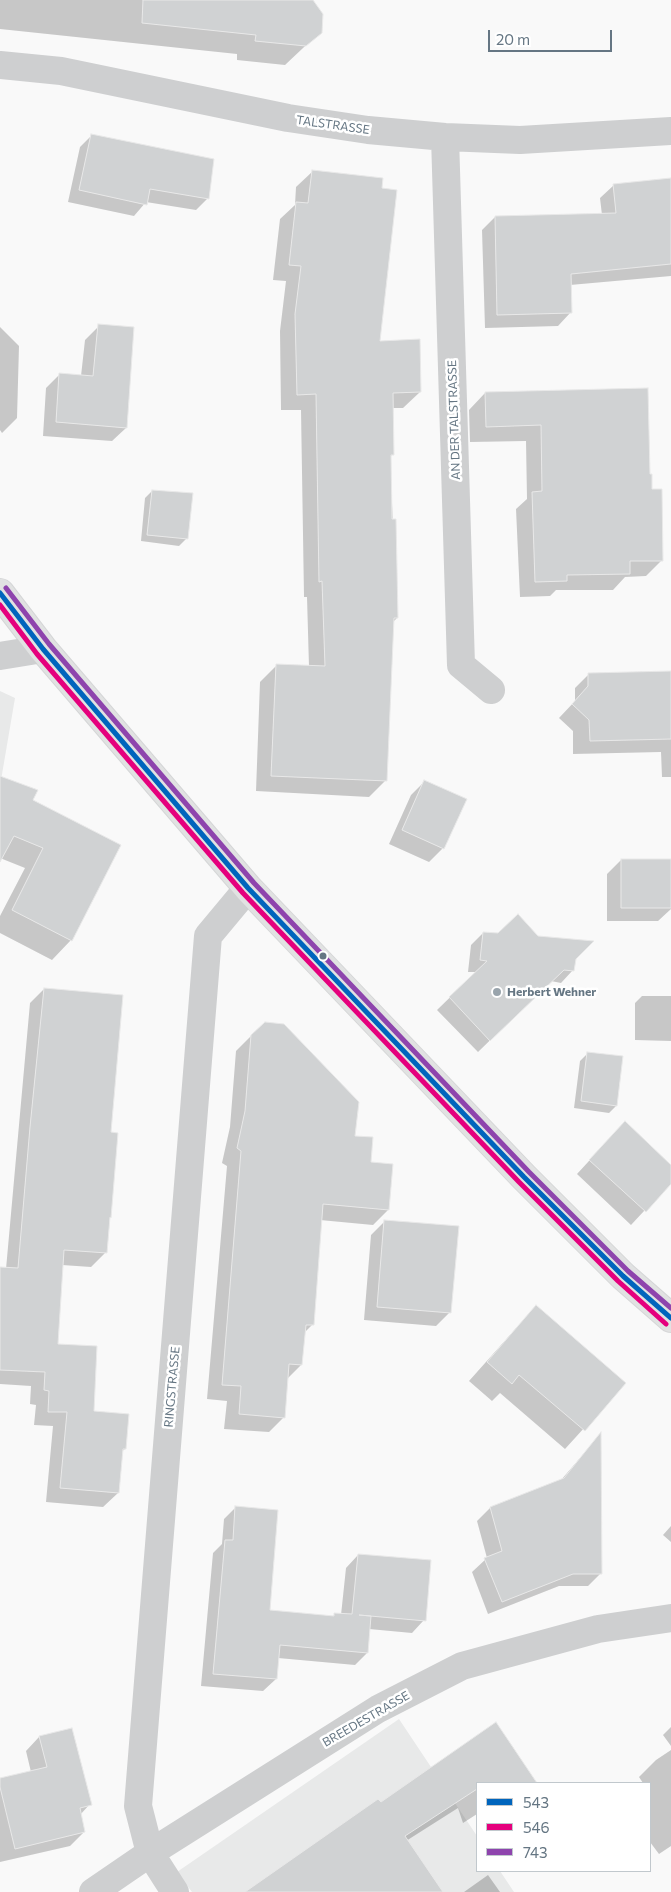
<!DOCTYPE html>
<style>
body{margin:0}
#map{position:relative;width:671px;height:1892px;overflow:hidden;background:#f9f9f9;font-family:Commissioner,sans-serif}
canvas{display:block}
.legend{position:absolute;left:476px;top:1782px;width:175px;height:90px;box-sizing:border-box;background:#fff;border:1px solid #c1c8cd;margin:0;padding:6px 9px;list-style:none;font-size:15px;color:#657683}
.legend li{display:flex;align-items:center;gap:10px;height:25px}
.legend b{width:25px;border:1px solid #c1c8cd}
.scale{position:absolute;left:488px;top:30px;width:124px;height:22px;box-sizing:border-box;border:2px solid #657683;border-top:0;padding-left:6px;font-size:15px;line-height:18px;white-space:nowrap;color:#657683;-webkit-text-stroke:4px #fff;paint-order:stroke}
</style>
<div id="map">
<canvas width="671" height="1892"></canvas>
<ul class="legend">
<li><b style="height:6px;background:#0065bd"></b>543</li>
<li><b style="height:6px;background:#e5007d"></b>546</li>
<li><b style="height:6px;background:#8e44ad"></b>743</li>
</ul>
<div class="scale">20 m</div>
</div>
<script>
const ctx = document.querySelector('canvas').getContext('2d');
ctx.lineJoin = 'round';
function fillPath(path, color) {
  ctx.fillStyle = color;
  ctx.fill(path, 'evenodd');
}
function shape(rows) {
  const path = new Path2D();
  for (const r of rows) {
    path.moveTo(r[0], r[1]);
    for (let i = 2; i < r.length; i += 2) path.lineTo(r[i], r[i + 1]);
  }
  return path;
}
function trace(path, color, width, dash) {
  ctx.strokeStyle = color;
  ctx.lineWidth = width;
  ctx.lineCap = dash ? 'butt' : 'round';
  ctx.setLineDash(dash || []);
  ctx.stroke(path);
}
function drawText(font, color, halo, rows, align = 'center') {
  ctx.font = font + ' Commissioner,sans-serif';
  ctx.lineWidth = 5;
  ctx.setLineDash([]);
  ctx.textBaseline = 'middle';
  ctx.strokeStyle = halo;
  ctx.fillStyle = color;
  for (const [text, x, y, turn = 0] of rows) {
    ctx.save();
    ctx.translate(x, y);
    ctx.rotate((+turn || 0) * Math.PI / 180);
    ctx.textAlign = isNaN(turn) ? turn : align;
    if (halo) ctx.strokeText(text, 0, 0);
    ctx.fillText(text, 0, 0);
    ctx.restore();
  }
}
const built = shape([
 [0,691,15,698,0,786],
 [399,1719,477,1836,477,1871,500,1871,514,1892,192,1892,177,1872]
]);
const shadow = shape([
 [0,0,311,0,320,32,285,65,237,60,237,54,0,29],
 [91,136,208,198,196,210,146,202,134,216,68,202,80,147],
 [313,171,378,342,420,392,403,408,392,408,392,455,390,457,397,618,392,623,385,781,369,797,256,791,260,682,276,666,309,667,307,597,304,597,301,410,281,410,280,331,286,281,273,280,280,219,295,205,296,187],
 [671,180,671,276,570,285,571,312,558,326,485,328,482,230,495,217,602,215,600,198,614,185],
 [99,326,126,428,112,441,43,436,46,388,60,374,81,376,85,340],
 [0,327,19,346,17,418,2,433,0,430],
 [485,393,648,475,662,560,646,576,625,577,613,590,556,590,550,596,520,597,516,509,527,499,526,441,470,442,469,410],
 [152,491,187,538,179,546,141,541,145,498],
 [671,672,671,777,662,777,661,752,573,754,573,731,559,718,575,701,575,688,589,674],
 [0,778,31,801,71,940,52,960,0,933,0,916,25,868,0,858],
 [425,781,443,848,429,862,389,844,411,795],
 [621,860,671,861,671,909,658,921,607,921,607,874],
 [483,933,574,959,573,970,561,983,551,981,478,1052,437,1010,476,972,468,972,471,945],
 [44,989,109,1133,110,1217,108,1219,105,1253,91,1267,62,1265,57,1345,92,1412,125,1449,121,1452,118,1493,103,1507,46,1502,53,1426,34,1425,36,1405,30,1404,31,1386,0,1384,0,1268,6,1269,30,1003],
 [642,996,671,996,671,1041,635,1040,635,1003],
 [252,1035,354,1137,370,1163,388,1210,373,1225,320,1220,312,1325,304,1333,301,1365,287,1379,284,1417,269,1432,224,1429,227,1401,207,1399,227,1166,222,1163,230,1127,236,1051],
 [587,1054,616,1106,609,1113,574,1108,580,1061],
 [611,1137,671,1166,671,1182,631,1225,577,1174],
 [385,1221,450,1312,436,1326,364,1320,371,1235],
 [536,1307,625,1383,565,1449,500,1393,492,1401,469,1381,518,1326],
 [600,1435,601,1573,588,1586,559,1586,488,1614,472,1572,487,1558,477,1521,490,1508,561,1480],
 [236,1507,268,1611,332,1617,335,1614,341,1615,346,1568,358,1555,424,1620,412,1633,369,1629,367,1653,355,1665,278,1658,276,1679,263,1691,201,1686,213,1553,222,1544,224,1519],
 [671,1526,671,1542,663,1535],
 [496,1723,528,1772,517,1783,477,1783,477,1814,463,1823,458,1808,406,1841,442,1892,247,1892,380,1804],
 [671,1727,671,1746,663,1735],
 [39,1737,90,1804,80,1815,84,1832,70,1846,0,1862,0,1779,31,1772,26,1751],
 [671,1750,671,1846,659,1854,650,1842,650,1783,643,1783,639,1777,656,1760],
 [488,1875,500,1892,464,1892]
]);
const building = shape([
 [143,0,313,0,323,14,322,33,306,46,255,41,256,35,142,23,143,0],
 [91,134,214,159,209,199,150,189,147,205,79,190,91,134],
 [312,170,383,178,382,188,397,190,380,341,420,339,421,392,393,393,394,455,391,455,392,519,396,519,398,618,394,618,387,781,271,776,276,664,325,666,322,581,319,582,316,394,297,395,295,314,301,266,289,265,296,202,308,203,312,170],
 [671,178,671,264,571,274,572,313,497,315,495,216,616,213,613,184,671,178],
 [98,324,134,327,127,428,56,422,59,373,93,376,98,324],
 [648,388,650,474,652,474,652,489,662,489,663,561,630,561,630,574,567,575,567,581,535,582,532,492,542,491,541,425,486,427,485,392,648,388],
 [152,490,193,493,188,539,147,535,152,490],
 [671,671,671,739,590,741,589,720,572,704,588,686,588,673,671,671],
 [0,776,38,790,33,800,121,845,72,941,12,910,43,848,14,836,0,862,0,776],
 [424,780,467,799,444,849,402,830,424,780],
 [621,859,671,859,671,908,621,908,621,859],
 [518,914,538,936,594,941,576,959,574,971,564,970,490,1041,449,997,487,961,480,960,483,932,498,933,518,914],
 [44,988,123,995,111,1132,118,1133,111,1218,110,1217,107,1253,64,1250,58,1344,97,1346,94,1411,129,1414,126,1449,123,1449,119,1493,60,1488,67,1412,48,1412,49,1391,44,1390,45,1372,0,1370,0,1267,18,1268,30,1127,44,988],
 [265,1022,284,1024,359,1102,355,1136,373,1137,371,1162,393,1164,389,1210,323,1204,314,1325,306,1325,302,1365,289,1364,285,1418,239,1414,241,1386,222,1385,241,1151,237,1148,245,1111,251,1035,265,1022],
 [587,1052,623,1056,617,1106,581,1101,587,1052],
 [625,1121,671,1165,671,1184,646,1212,589,1160,625,1121],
 [384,1220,459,1226,451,1313,377,1307,384,1220],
 [536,1305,626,1383,585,1431,519,1375,512,1384,487,1362,536,1305],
 [601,1432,602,1574,573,1574,502,1602,484,1558,502,1551,490,1507,564,1478,601,1432],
 [235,1506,278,1510,270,1610,334,1616,334,1613,352,1614,358,1554,431,1560,426,1621,359,1615,371,1616,368,1653,280,1645,277,1679,213,1674,225,1540,233,1540,235,1506],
 [496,1722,537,1783,477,1783,477,1789,405,1836,443,1892,245,1892,378,1799,381,1802,496,1722],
 [72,1728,92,1805,80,1808,85,1832,15,1849,0,1787,0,1778,47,1767,39,1736,72,1728]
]);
const street = shape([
 [0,65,61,71,288,118,368,130,445,137,520,140,671,131],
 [445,137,461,665,491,690],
 [0,656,43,649],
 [93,1892,150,1853,378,1709,462,1666,598,1629,671,1618],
 [175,1892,150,1853,138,1806,208,936,248,888]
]);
const secondary = shape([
 [0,593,43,649,248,888,524,1177,623,1276,671,1318]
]);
const bus1 = shape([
 [0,593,43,649,248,888,524,1177,623,1276,671,1318]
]);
const bus2 = shape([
 [0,605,37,654,243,893,519,1182,618,1281,666,1324]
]);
const bus3 = shape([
 [6,588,49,644,254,883,529,1172,628,1271,671,1308]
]);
const markers = [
 [323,956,4.5,"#657683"],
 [497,992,5,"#99a4ac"]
];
const streetNames = [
 ["TALSTRASSE",333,125,8],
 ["AN DER TALSTRASSE",454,420,-92],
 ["RINGSTRASSE",172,1387,-85],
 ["BREEDESTRASSE",366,1719,-30]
];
const poiNames = [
 ["Herbert Wehner",507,992]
];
fillPath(built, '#e8e9e9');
fillPath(shadow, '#0003');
fillPath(building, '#d0d2d3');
trace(building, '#e8e8e8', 1);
trace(secondary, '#d5d6d7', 30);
trace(street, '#cecfd0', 28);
trace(secondary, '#e1e2e2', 28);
trace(bus1, '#0065bd', 5);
trace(bus2, '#e5007d', 5);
trace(bus3, '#8e44ad', 5);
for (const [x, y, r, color] of markers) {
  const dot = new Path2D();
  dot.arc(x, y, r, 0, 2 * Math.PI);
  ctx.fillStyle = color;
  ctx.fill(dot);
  trace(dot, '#fff', 2);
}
drawText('12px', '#657683', '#fff', streetNames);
drawText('bold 12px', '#657683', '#fff', poiNames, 'left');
</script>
